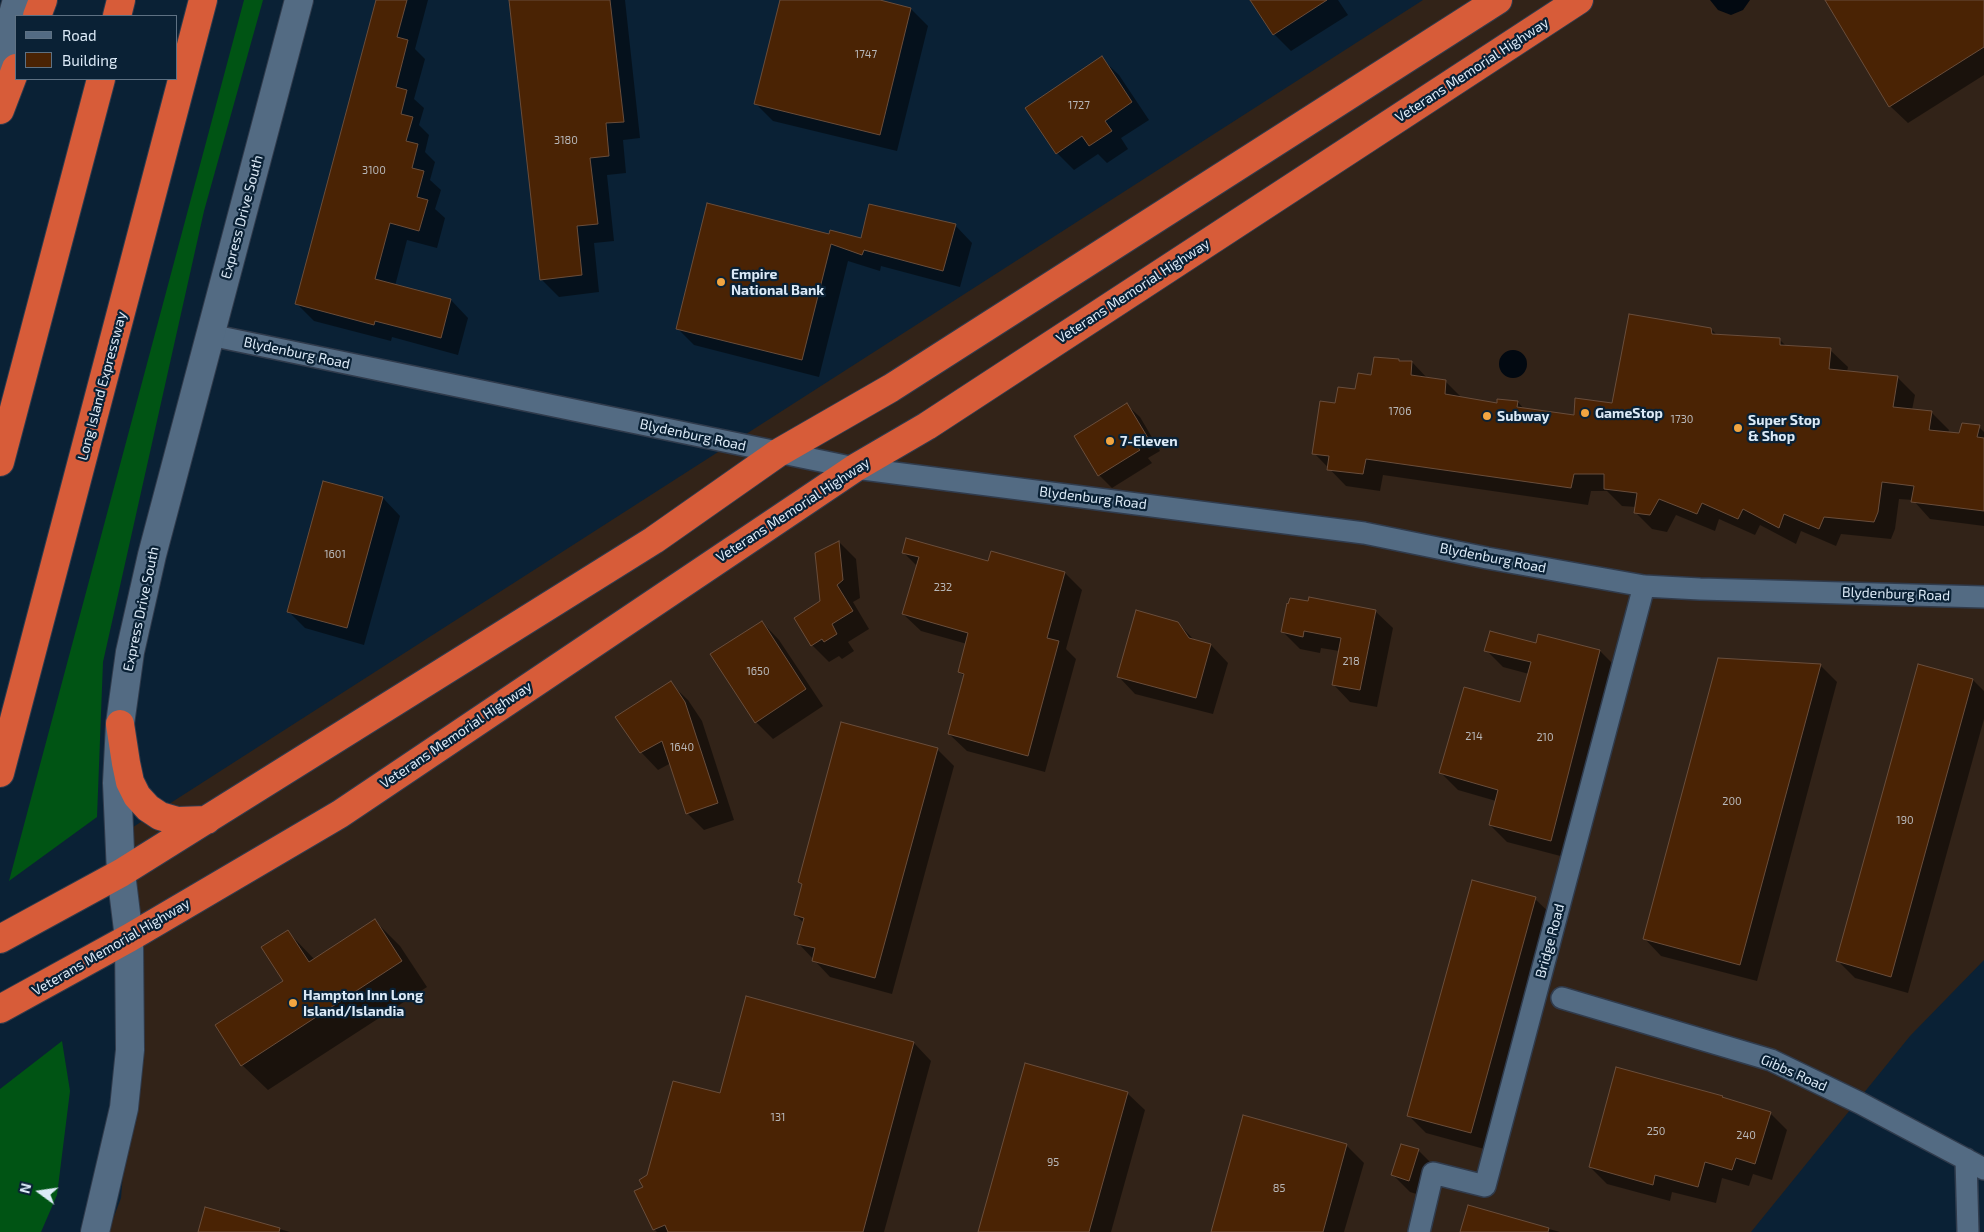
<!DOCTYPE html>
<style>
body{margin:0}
#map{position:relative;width:1984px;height:1232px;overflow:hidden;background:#0a2135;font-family:"Exo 2",sans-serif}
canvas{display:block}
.legend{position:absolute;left:15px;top:15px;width:162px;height:65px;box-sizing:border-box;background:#0a2135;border:1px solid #5e7183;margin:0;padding:6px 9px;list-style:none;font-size:15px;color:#dceaf7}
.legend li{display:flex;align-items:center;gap:10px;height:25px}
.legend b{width:25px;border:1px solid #5e7183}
.north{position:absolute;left:15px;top:1167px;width:50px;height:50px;-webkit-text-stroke:4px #0a2135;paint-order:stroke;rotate:284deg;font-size:14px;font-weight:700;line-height:20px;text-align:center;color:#dceaf7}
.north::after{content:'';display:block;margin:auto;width:18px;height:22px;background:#dceaf7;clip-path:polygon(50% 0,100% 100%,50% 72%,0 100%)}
</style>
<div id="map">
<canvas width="1984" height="1232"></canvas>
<ul class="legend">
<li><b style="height:6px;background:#536b83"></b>Road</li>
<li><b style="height:14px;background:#4a2304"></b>Building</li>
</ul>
<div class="north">N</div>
</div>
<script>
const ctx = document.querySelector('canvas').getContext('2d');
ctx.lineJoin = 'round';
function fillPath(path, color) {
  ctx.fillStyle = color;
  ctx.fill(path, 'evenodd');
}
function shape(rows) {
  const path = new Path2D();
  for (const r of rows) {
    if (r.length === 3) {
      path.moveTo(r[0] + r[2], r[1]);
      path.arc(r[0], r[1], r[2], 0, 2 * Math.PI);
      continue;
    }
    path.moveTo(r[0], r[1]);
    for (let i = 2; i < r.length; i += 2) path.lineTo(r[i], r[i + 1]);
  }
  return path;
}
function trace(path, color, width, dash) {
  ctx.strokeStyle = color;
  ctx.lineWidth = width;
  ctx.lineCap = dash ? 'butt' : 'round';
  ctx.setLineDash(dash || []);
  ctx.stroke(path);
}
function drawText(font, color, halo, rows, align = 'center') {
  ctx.font = font + ' "Exo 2",sans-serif';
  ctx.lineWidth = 4.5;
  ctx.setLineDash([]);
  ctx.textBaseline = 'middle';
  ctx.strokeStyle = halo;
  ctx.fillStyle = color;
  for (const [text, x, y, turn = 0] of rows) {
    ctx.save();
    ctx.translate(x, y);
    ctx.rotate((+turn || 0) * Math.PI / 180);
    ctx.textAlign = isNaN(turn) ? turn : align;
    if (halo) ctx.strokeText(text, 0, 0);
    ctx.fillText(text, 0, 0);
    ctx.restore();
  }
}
const industrial = shape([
 [1423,0,1984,0,1984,960,1910,1036,1751,1232,108,1232,121,1198,133,1051,130,829]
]);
const forest = shape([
 [244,0,263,0,204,211,103,662,97,817,9,881],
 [62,1041,70,1091,57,1195,41,1232,0,1232,0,1089]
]);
const water = shape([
 [1710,0,1750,0,1743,10,1731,15,1718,10],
 [1513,364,14]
]);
const shadow = shape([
 [377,0,428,0,415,49,425,59,414,99,424,108,419,125,429,135,425,152,435,162,430,180,441,190,435,209,445,218,437,248,407,240,395,286,451,300,468,318,458,355,392,337,391,341,314,321,297,304],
 [511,0,625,0,640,138,623,140,626,173,607,175,614,241,594,243,599,292,559,297,541,279],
 [781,0,875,0,911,9,928,26,897,151,773,121,756,104],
 [1252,0,1338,0,1348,15,1291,51,1274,34],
 [1826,0,1984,0,1984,75,1908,123,1890,106],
 [1101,58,1119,75,1149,120,1121,138,1128,149,1107,163,1098,154,1074,170,1057,153],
 [955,225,972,243,960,287,881,266,880,271,848,261,819,377,694,345,677,328,830,236,862,240],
 [1711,329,1717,335,1780,340,1787,347,1830,350,1848,367,1847,372,1897,377,1915,395,1912,410,1932,413,1949,430,1948,433,1960,435,1979,427,1984,432,1984,526,1930,519,1913,500,1899,499,1895,529,1891,539,1841,534,1836,546,1801,531,1796,544,1760,525,1755,535,1719,519,1715,531,1676,515,1667,532,1652,529,1635,512,1636,507,1622,506,1607,491,1591,491,1588,505,1383,475,1380,491,1346,486,1314,453,1336,404,1356,391,1372,376,1400,363,1412,362,1428,379,1445,381,1462,398,1498,404,1518,402,1524,409,1575,417,1613,405],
 [1127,405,1140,417,1160,451,1148,458,1152,463,1112,488,1099,475],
 [324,482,383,498,400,516,364,645,305,628,288,611],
 [839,542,856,559,860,598,853,602,869,629,848,642,854,651,842,659,839,656,829,662,812,645,821,602],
 [903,552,1065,573,1082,590,1066,649,1076,659,1045,772,967,751,949,734,965,677,959,672,967,644,921,631,903,614,917,566],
 [1375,611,1393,628,1377,707,1350,702,1333,684,1339,651,1321,648,1320,653,1300,649,1283,632],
 [762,622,779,640,823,706,773,739,756,722],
 [1178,623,1195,641,1211,645,1228,663,1213,714,1135,694,1118,676],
 [1539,635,1600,651,1617,668,1568,858,1507,842,1490,825,1496,801,1458,790,1441,773,1521,704,1529,674,1503,667,1486,650,1537,644],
 [1820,665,1837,682,1757,981,1661,956,1644,938],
 [1919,665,1973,680,1984,691,1984,719,1908,993,1855,978,1838,961],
 [670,683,688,700,702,721,734,820,704,830,687,813,671,763,658,770,641,752,617,718],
 [937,749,954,766,892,994,830,977,798,943,804,923,795,915,803,886,799,882],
 [1535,899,1553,916,1488,1150,1426,1133,1408,1115],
 [375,921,400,946,427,987,268,1090,242,1065,285,982,288,932,315,960],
 [914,1043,931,1061,884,1232,657,1232,654,1229,644,1188,648,1175],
 [1617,1068,1722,1097,1725,1100,1770,1113,1787,1130,1772,1180,1753,1174,1749,1186,1722,1178,1716,1203,1672,1192,1670,1201,1607,1184,1590,1167],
 [1127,1093,1145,1110,1111,1232,979,1232],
 [1346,1145,1364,1163,1344,1232,1212,1232],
 [1418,1150,1435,1167,1426,1197,1410,1192,1393,1175],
 [1469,1207,1560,1232,1462,1232],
 [206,1208,290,1232,199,1232]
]);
const building = shape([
 [376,0,407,0,397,37,408,40,396,87,407,90,401,114,413,117,406,141,418,144,412,168,424,171,417,197,428,200,419,231,390,223,375,279,451,299,441,338,375,321,374,325,295,304,376,0],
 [509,0,610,0,624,122,606,123,609,156,590,158,598,224,577,226,582,275,540,280,509,0],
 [780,0,880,0,911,8,880,135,754,104,780,0],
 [1250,0,1327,0,1273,35,1250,0],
 [1825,0,1984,0,1984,47,1889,107,1825,0],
 [1102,56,1132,102,1105,121,1112,131,1089,146,1082,136,1056,154,1025,108,1102,56],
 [707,203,829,234,830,230,861,238,869,204,956,224,943,271,864,250,862,255,831,244,802,360,676,329,707,203],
 [1629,314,1711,328,1712,334,1780,338,1780,345,1831,348,1829,369,1898,376,1893,407,1932,411,1929,430,1959,433,1962,423,1980,425,1977,437,1984,438,1984,511,1911,502,1914,486,1882,482,1878,512,1874,522,1824,517,1819,529,1784,514,1779,528,1743,509,1738,519,1702,503,1697,514,1659,499,1650,515,1634,513,1637,493,1604,489,1604,474,1574,474,1571,488,1366,459,1363,474,1327,470,1329,456,1312,454,1320,401,1335,403,1338,387,1355,389,1358,373,1371,375,1374,357,1399,359,1399,361,1412,361,1411,375,1446,380,1445,394,1497,403,1497,399,1518,401,1517,407,1574,415,1575,398,1612,403,1629,314],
 [1127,403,1148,438,1136,445,1140,450,1098,476,1074,436,1127,403],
 [323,481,383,497,347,628,287,612,323,481],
 [906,538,988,561,991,551,1065,572,1047,638,1059,641,1028,756,948,734,964,674,958,672,968,633,902,614,919,557,902,553,906,538],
 [839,541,843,580,837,585,853,611,832,624,837,634,824,642,822,639,811,646,794,618,820,601,815,553,839,541],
 [1309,597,1376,610,1360,690,1332,685,1341,638,1304,631,1303,637,1281,632,1287,603,1288,604,1290,598,1308,601,1309,597],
 [1136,610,1178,622,1189,638,1211,644,1196,698,1117,677,1136,610],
 [762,621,806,689,755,723,710,654,762,621],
 [1490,631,1536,643,1538,634,1600,650,1551,841,1489,825,1498,790,1439,773,1464,687,1520,702,1531,662,1484,651,1490,631],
 [1718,658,1821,664,1740,965,1643,939,1718,658],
 [1918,664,1973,679,1891,977,1836,961,1918,664],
 [671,681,685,702,718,803,686,814,662,741,640,753,615,717,671,681],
 [841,722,938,748,875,978,812,961,815,948,797,944,804,918,794,915,802,884,798,882,841,722],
 [1472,880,1536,897,1471,1133,1407,1116,1472,880],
 [375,919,402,961,241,1066,215,1025,283,981,261,947,288,930,309,962,375,919],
 [746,996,914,1042,863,1232,668,1232,665,1225,653,1230,634,1191,643,1187,639,1180,647,1175,673,1081,720,1093,746,996],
 [1025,1063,1128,1092,1089,1232,978,1232,1025,1063],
 [1616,1067,1723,1096,1722,1097,1771,1112,1755,1164,1736,1158,1732,1170,1705,1162,1698,1187,1655,1175,1653,1185,1589,1167,1616,1067],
 [1243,1115,1347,1144,1323,1232,1211,1232,1243,1115],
 [1401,1144,1419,1149,1409,1181,1391,1175,1401,1144],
 [1468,1205,1549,1228,1548,1232,1460,1232,1468,1205],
 [205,1207,280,1228,279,1232,198,1232,205,1207]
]);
const street = shape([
 [210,335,855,468,1364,533,1487,558,1644,586,1700,589,1984,597],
 [1562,998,1771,1060,1860,1103,1984,1169],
 [1966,1159,1968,1232],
 [1419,1232,1433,1173,1485,1186,1644,586]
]);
const secondary = shape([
 [0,60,17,0],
 [95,1232,124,1108,130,1050,129,938,121,873,117,783,120,724,130,652,152,555,299,0]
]);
const highway = shape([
 [37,16,43,0],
 [117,16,121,0],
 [0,110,16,68],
 [0,462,101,79],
 [120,724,126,763,130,782,137,796,148,808,160,816,177,821,207,820],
 [0,773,203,0],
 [0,939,121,873,654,540,778,453,891,388,1498,0],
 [0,1009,129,938,340,814,855,468,927,426,1579,0]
]);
const markers = [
 [721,282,5,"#f2a541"],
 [1585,413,5,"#f2a541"],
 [1487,416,5,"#f2a541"],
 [1738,428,5,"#f2a541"],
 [1110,441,5,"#f2a541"],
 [293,1003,5,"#f2a541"]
];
const numberNames = [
 ["1747",866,54],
 ["1727",1079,105],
 ["3180",566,140],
 ["3100",374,170],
 ["1706",1400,411],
 ["1730",1682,419],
 ["1601",335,554],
 ["232",943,587],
 ["218",1351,661],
 ["1650",758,671],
 ["214",1474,736],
 ["210",1545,737],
 ["1640",682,747],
 ["200",1732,801],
 ["190",1905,820],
 ["131",778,1117],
 ["250",1656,1131],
 ["240",1746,1135],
 ["95",1053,1162],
 ["85",1279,1188]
];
const streetNames = [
 ["Veterans Memorial Highway",1472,70,-33],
 ["Express Drive South",242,217,-75],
 ["Veterans Memorial Highway",1133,291,-33],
 ["Blydenburg Road",297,353,12],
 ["Long Island Expressway",102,386,-75],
 ["Blydenburg Road",693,435,12],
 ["Blydenburg Road",1093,498,7],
 ["Veterans Memorial Highway",793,510,-33],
 ["Blydenburg Road",1493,558,11],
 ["Blydenburg Road",1896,594,2],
 ["Express Drive South",141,609,-78],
 ["Veterans Memorial Highway",456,735,-34],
 ["Bridge Road",1550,941,-75],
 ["Veterans Memorial Highway",111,947,-30],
 ["Gibbs Road",1794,1073,24]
];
const poiNames = [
 ["Empire",731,274],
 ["National Bank",731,290],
 ["GameStop",1595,413],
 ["Subway",1497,416],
 ["Super Stop",1748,420],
 ["& Shop",1748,436],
 ["7-Eleven",1120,441],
 ["Hampton Inn Long",303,995],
 ["Island/Islandia",303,1011]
];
fillPath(industrial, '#322318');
fillPath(forest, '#005414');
fillPath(water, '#020911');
fillPath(shadow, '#0007');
fillPath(building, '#4a2304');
trace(building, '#694d3b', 1);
trace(street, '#303b4c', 24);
trace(secondary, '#303b4c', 30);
trace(highway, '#303b4c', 30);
trace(street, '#536b83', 21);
trace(secondary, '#536b83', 28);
trace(highway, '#d75c39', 28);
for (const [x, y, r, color] of markers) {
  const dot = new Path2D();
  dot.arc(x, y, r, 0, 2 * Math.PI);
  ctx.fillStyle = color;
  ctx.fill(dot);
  trace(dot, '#0a2135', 2);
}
drawText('11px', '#b8b8ba', null, numberNames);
drawText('14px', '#dceaf7', '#0a2135', streetNames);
drawText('bold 14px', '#dceaf7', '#0a2135', poiNames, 'left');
</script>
